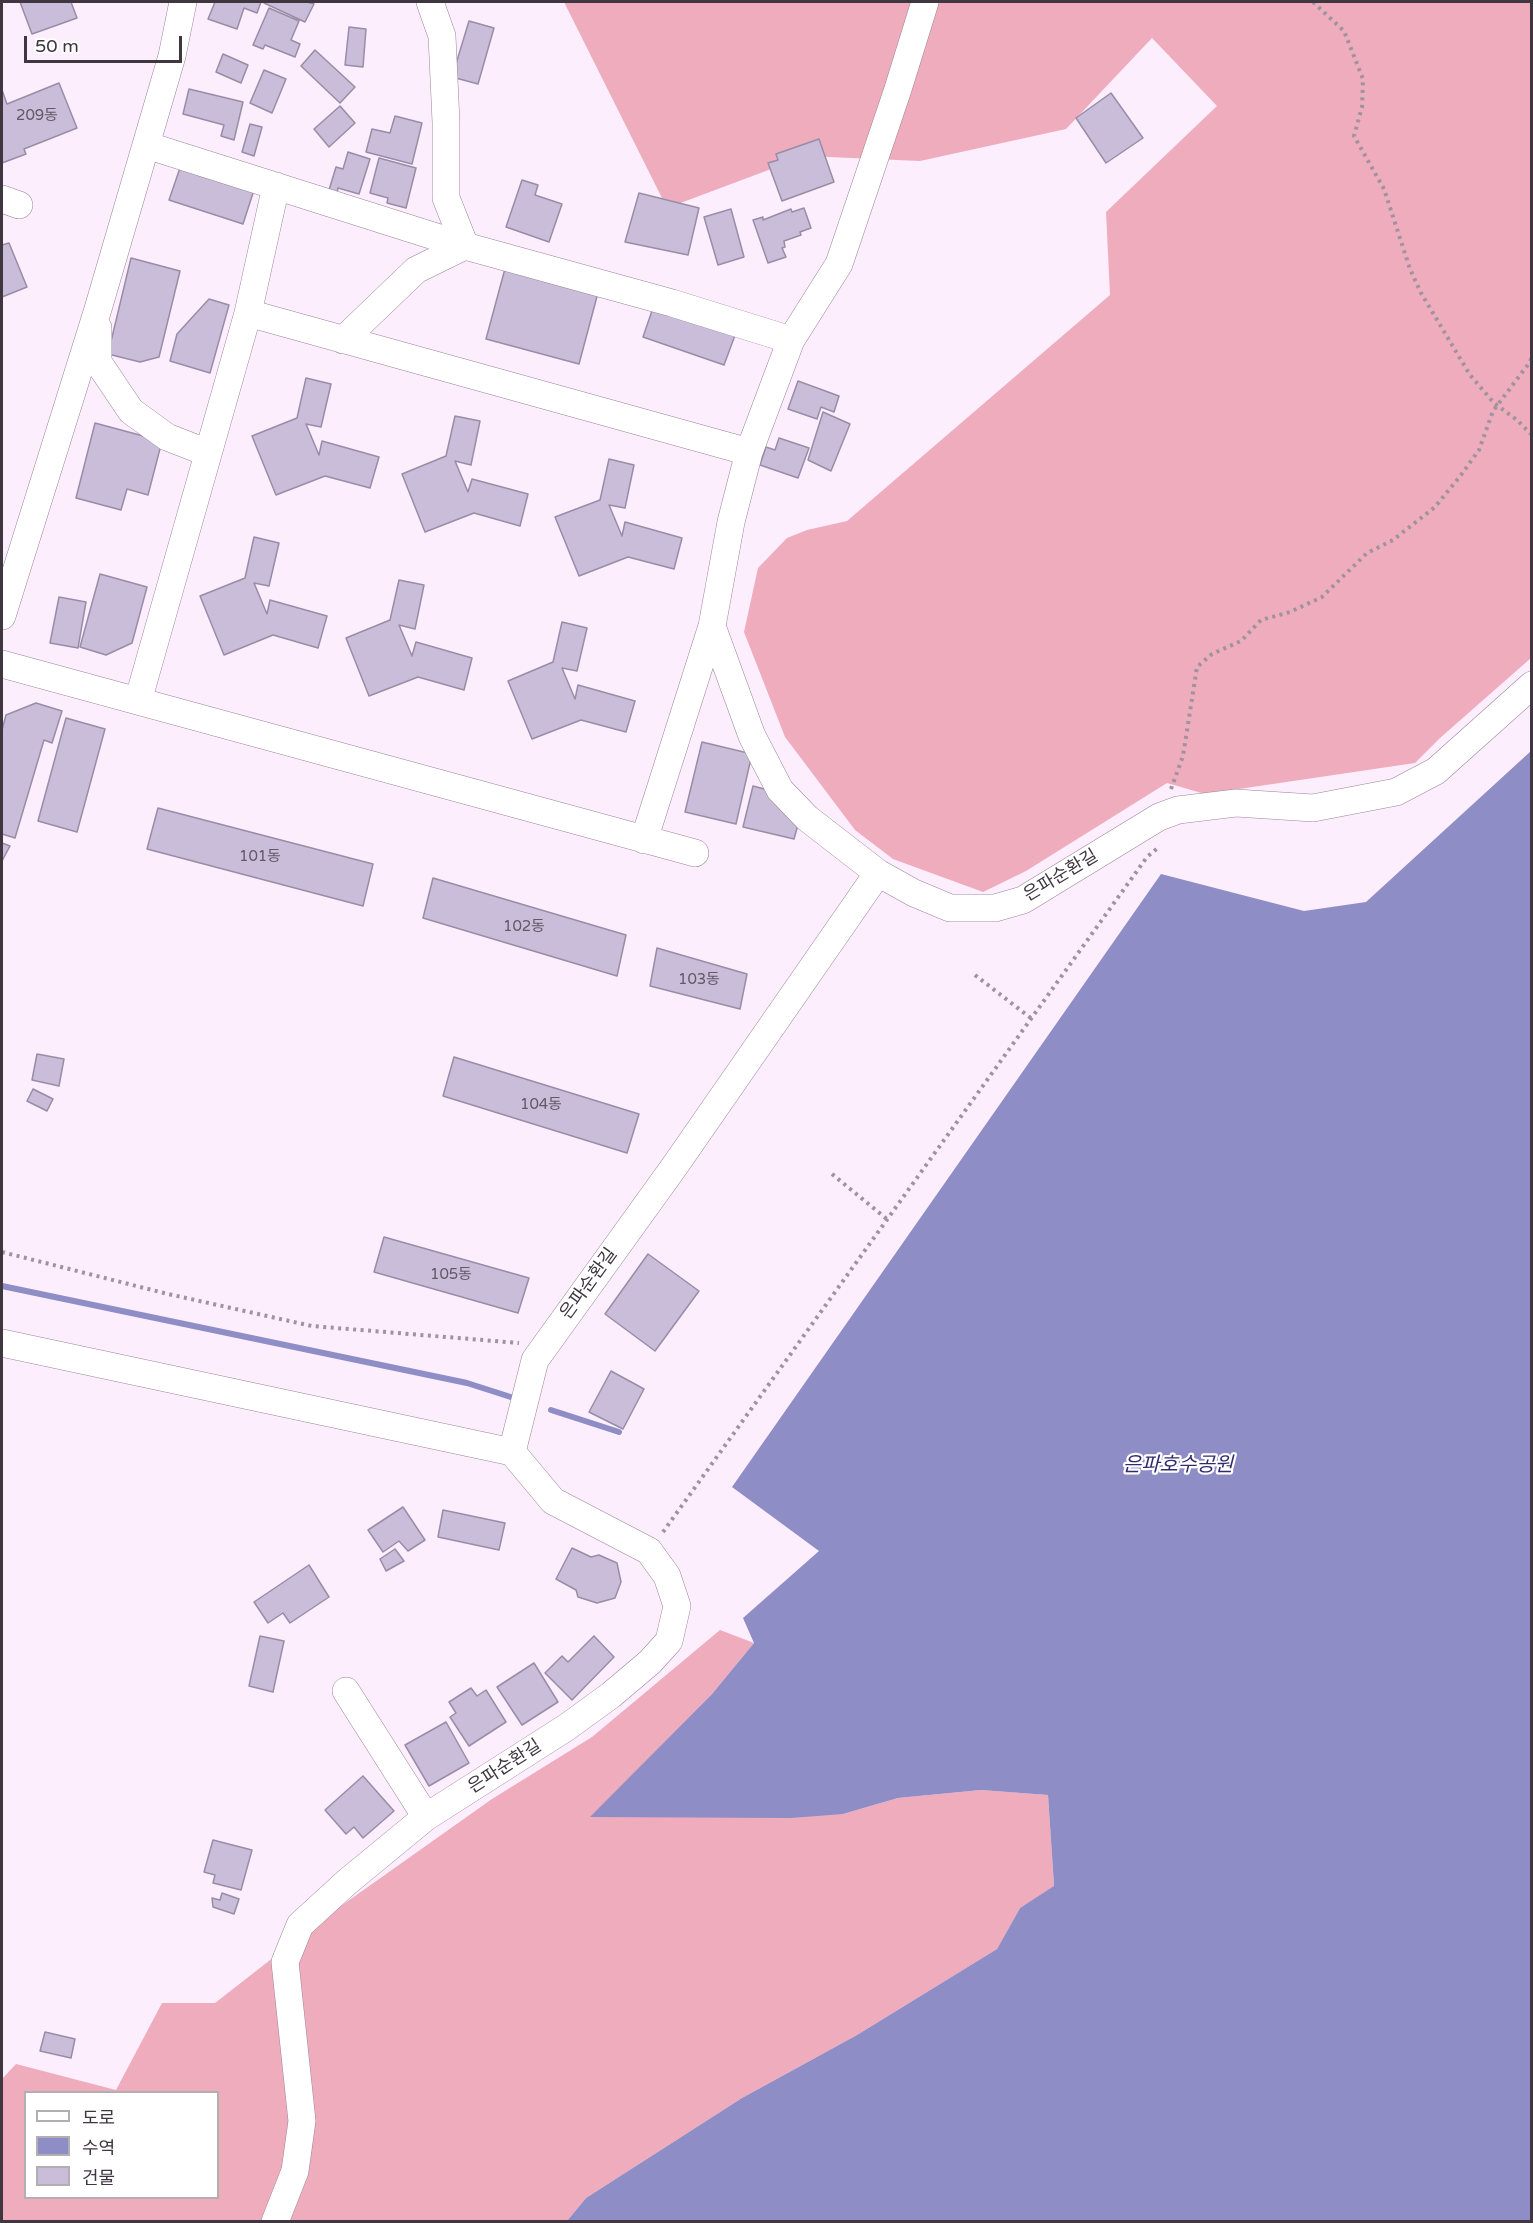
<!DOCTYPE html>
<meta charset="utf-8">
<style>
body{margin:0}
#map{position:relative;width:1533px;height:2223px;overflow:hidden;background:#fceefd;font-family:"Varela Round","Noto Sans KR",sans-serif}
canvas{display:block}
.frame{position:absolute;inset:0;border:3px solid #3f3640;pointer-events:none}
.legend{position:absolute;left:24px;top:2091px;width:195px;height:108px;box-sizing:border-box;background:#fff;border:2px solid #b2afb3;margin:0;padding:8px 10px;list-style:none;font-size:18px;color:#3f3640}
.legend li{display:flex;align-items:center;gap:12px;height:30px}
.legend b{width:30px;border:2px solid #b2afb3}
.scale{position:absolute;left:24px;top:36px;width:158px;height:27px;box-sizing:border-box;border:3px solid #3f3640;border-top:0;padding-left:8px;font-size:18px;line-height:21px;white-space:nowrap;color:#3f3640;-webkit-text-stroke:4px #fff;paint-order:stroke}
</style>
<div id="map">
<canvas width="1533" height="2223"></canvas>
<div class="frame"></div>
<ul class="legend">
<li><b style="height:8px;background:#fff"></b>도로</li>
<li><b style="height:16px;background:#8e8dc5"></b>수역</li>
<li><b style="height:16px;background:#c9bdda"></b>건물</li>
</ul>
<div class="scale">50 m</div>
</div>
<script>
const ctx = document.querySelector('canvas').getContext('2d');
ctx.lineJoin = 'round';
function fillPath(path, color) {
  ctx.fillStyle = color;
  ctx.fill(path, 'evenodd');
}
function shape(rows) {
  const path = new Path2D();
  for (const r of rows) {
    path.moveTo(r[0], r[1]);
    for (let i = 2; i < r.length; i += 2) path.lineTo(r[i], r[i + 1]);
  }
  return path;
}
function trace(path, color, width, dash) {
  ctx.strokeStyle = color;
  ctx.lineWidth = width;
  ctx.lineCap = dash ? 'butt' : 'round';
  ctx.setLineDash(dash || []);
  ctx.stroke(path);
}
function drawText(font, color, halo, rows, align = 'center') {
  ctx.font = font + ' "Varela Round","Noto Sans KR",sans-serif';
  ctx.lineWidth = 4.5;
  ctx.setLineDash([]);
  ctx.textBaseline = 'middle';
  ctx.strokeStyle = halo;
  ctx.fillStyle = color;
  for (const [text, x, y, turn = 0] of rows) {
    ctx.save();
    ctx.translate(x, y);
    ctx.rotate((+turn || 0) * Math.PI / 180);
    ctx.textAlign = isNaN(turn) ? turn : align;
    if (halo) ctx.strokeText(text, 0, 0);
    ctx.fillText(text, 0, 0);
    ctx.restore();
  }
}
const forest = shape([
 [564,2,1531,2,1531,658,1440,738,1415,763,1205,794,1167,783,1026,871,983,892,893,859,855,830,785,737,744,632,758,568,787,538,807,530,847,521,1110,295,1106,212,1217,106,1152,38,1066,129,920,161,806,156,667,208],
 [720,1630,754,1643,712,1694,591,1817,843,1814,898,1798,981,1790,1048,1795,1054,1887,1020,1908,997,1949,857,2035,742,2098,586,2198,567,2221,2,2222,2,2079,16,2064,116,2090,162,2003,215,2003,324,1918,492,1799,592,1737],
 [26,2092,218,2092,218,2198,26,2198]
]);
const water = shape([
 [1531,751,1531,2221,567,2221,586,2198,742,2098,857,2035,997,1949,1020,1908,1054,1886,1048,1795,981,1790,898,1798,843,1814,791,1818,590,1817,712,1694,754,1643,743,1618,819,1551,732,1487,1161,874,1304,911,1366,902]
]);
const stream = shape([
 [2,1286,467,1383,517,1399],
 [551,1410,619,1432]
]);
const building = shape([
 [20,2,71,2,77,18,32,34,20,2],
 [215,2,261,2,257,13,244,8,237,29,208,19,215,2],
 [265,2,307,2,314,4,305,22,264,3,265,2],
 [269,8,299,21,291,40,300,44,295,57,265,45,263,49,253,45,269,8],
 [469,21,494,28,478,84,452,77,469,21],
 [349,27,366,29,363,67,345,65,349,27],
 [315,50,355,87,340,103,301,66,315,50],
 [223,54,248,65,241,83,216,72,223,54],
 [264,70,286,79,272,113,250,103,264,70],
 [59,83,77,128,24,149,26,154,2,163,2,90,7,104,59,83],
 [189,89,243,102,234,140,221,136,224,125,183,114,189,89],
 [1111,93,1143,138,1106,163,1076,118,1111,93],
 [340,106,355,123,329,147,314,129,340,106],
 [395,116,422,123,412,164,366,152,372,129,390,133,395,116],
 [250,124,262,127,254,156,242,152,250,124],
 [819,139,834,182,782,201,768,163,778,160,776,154,819,139],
 [348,152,370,159,359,194,338,188,337,193,329,190,336,167,343,169,348,152],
 [379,158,416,168,406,208,387,203,388,198,370,193,379,158],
 [181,165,254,190,243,224,169,200,181,165],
 [522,180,538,185,535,195,562,204,549,242,506,227,522,180],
 [639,193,699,208,688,255,625,242,639,193],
 [804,208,811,228,800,232,801,235,784,241,785,247,782,248,786,257,768,263,753,220,763,217,763,220,791,209,792,212,804,208],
 [731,209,744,257,718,265,704,217,731,209],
 [9,243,27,287,2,297,2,245,9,243],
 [131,258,180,271,159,357,140,362,108,354,131,258],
 [506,265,599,289,579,364,486,339,506,265],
 [209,299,229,305,210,373,170,361,177,334,209,299],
 [655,302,737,330,724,365,643,337,655,302],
 [306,378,331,384,321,427,306,424,319,455,322,441,379,457,370,488,325,476,276,495,252,436,297,418,306,378],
 [798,381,839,396,834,412,821,407,817,419,788,409,798,381],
 [823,412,850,424,831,471,808,460,823,412],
 [455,416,480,421,471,465,455,461,468,492,472,479,528,494,520,526,474,513,425,532,402,474,446,456,455,416],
 [95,423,162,441,148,495,127,489,121,510,76,498,95,423],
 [779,438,809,448,798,478,760,465,766,447,775,450,779,438],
 [609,459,634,465,625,508,609,505,622,536,625,522,682,538,674,569,628,557,579,576,555,517,600,500,609,459],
 [254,537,279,543,269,586,254,583,267,614,270,600,327,616,318,648,273,635,224,655,200,596,245,578,254,537],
 [100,574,147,587,132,643,106,655,80,647,100,574],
 [399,580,424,585,415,629,399,625,412,656,416,642,472,658,464,690,418,677,369,696,346,638,390,620,399,580],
 [59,597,86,602,78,648,50,643,59,597],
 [562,622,587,628,577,671,562,668,575,699,578,685,635,701,626,732,581,720,532,739,508,681,553,662,562,622],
 [36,703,62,711,52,743,44,740,15,838,2,834,2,730,6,715,36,703],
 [66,718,105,729,77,832,38,821,66,718],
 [702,742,752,754,736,824,685,812,702,742],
 [753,786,768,790,799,821,794,839,743,827,753,786],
 [158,808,373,864,363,906,147,849,158,808],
 [2,843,10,846,2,861,2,843],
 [433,878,626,935,617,976,423,918,433,878],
 [657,948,747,974,740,1009,650,986,657,948],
 [37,1054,64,1059,59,1086,32,1080,37,1054],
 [454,1057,639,1114,627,1153,443,1096,454,1057],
 [33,1089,53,1099,47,1111,27,1101,33,1089],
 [384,1237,529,1278,518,1313,374,1272,384,1237],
 [648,1254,699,1291,655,1351,605,1314,648,1254],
 [611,1371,644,1389,623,1429,589,1412,611,1371],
 [403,1507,425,1540,408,1551,399,1541,383,1552,368,1530,403,1507],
 [443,1510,505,1523,499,1550,438,1537,443,1510],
 [572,1548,591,1557,599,1555,617,1563,621,1582,615,1598,597,1603,578,1597,576,1590,556,1579,572,1548],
 [395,1549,404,1561,386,1571,380,1559,395,1549],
 [309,1565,329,1597,290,1623,283,1613,268,1623,254,1602,309,1565],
 [260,1636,284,1641,273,1692,249,1686,260,1636],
 [594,1636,614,1657,572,1700,545,1673,562,1656,568,1662,594,1636],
 [534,1663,558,1702,522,1725,497,1687,534,1663],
 [471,1688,477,1696,486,1690,506,1722,469,1746,450,1717,456,1713,449,1702,471,1688],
 [446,1722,469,1763,429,1786,405,1745,446,1722],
 [363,1776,394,1811,363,1838,354,1827,346,1834,325,1810,363,1776],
 [213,1840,252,1850,241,1890,213,1883,215,1875,204,1872,213,1840],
 [222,1893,239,1899,234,1914,213,1907,212,1898,220,1900,222,1893],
 [45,2032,75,2039,71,2058,40,2051,45,2032]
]);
const path = shape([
 [1313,2,1344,31,1363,79,1362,107,1354,136,1384,189,1410,269,1421,293,1470,375,1494,403,1517,420,1532,435],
 [1171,789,1183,756,1197,667,1212,654,1241,641,1261,620,1290,612,1322,597,1367,553,1393,540,1435,507,1461,475,1479,450,1493,411,1530,362,1532,355],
 [975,975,1032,1019],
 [832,1174,888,1220],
 [2,1252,168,1294,312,1326,519,1343],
 [663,1532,1147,857,1160,846]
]);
const minor = shape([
 [430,2,442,36,446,122,446,198,465,246],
 [146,145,465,246],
 [2,199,19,205],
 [248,313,276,186],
 [98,328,98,362,131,411,167,437,208,453],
 [343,340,416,270,465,246,672,303,791,340],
 [2,616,98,309,172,56,183,2],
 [712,626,752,736,780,790,807,818,878,873,914,893,950,908,995,908,1023,900,1159,817,1178,810,1236,803,1313,808,1396,792,1436,771,1532,685],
 [2,664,695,853],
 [138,701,248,313,749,452],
 [644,840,712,626,731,522,749,452,791,340,839,264,898,89,925,2],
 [2,1343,512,1452],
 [512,1452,535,1360,674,1167,878,873],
 [346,1691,426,1817],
 [275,2222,295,2171,302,2121,285,1962,300,1925,347,1882,426,1817,567,1727,611,1695,650,1662,669,1641,677,1606,667,1576,649,1551,553,1501,512,1452]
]);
const numberNames = [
 ["209동",37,116],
 ["101동",260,857],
 ["102동",524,927],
 ["103동",699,980],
 ["104동",541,1105],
 ["105동",451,1275]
];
const streetNames = [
 ["은파순환길",1061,876,-31],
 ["은파순환길",589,1284,-54],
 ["은파순환길",505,1767,-33]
];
const waterNames = [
 ["은파호수공원",1178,1466]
];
fillPath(forest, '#efacbd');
fillPath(water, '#8e8dc5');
trace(stream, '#8e8dc5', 6);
fillPath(building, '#c9bdda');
trace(building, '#988da7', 1.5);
trace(minor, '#9a859c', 28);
trace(path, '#9e939f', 4, [3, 4.5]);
trace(minor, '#fff', 27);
drawText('15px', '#625866', null, numberNames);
drawText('18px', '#3f3640', '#fff', streetNames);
drawText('italic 20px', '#332a6d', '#fff', waterNames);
</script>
